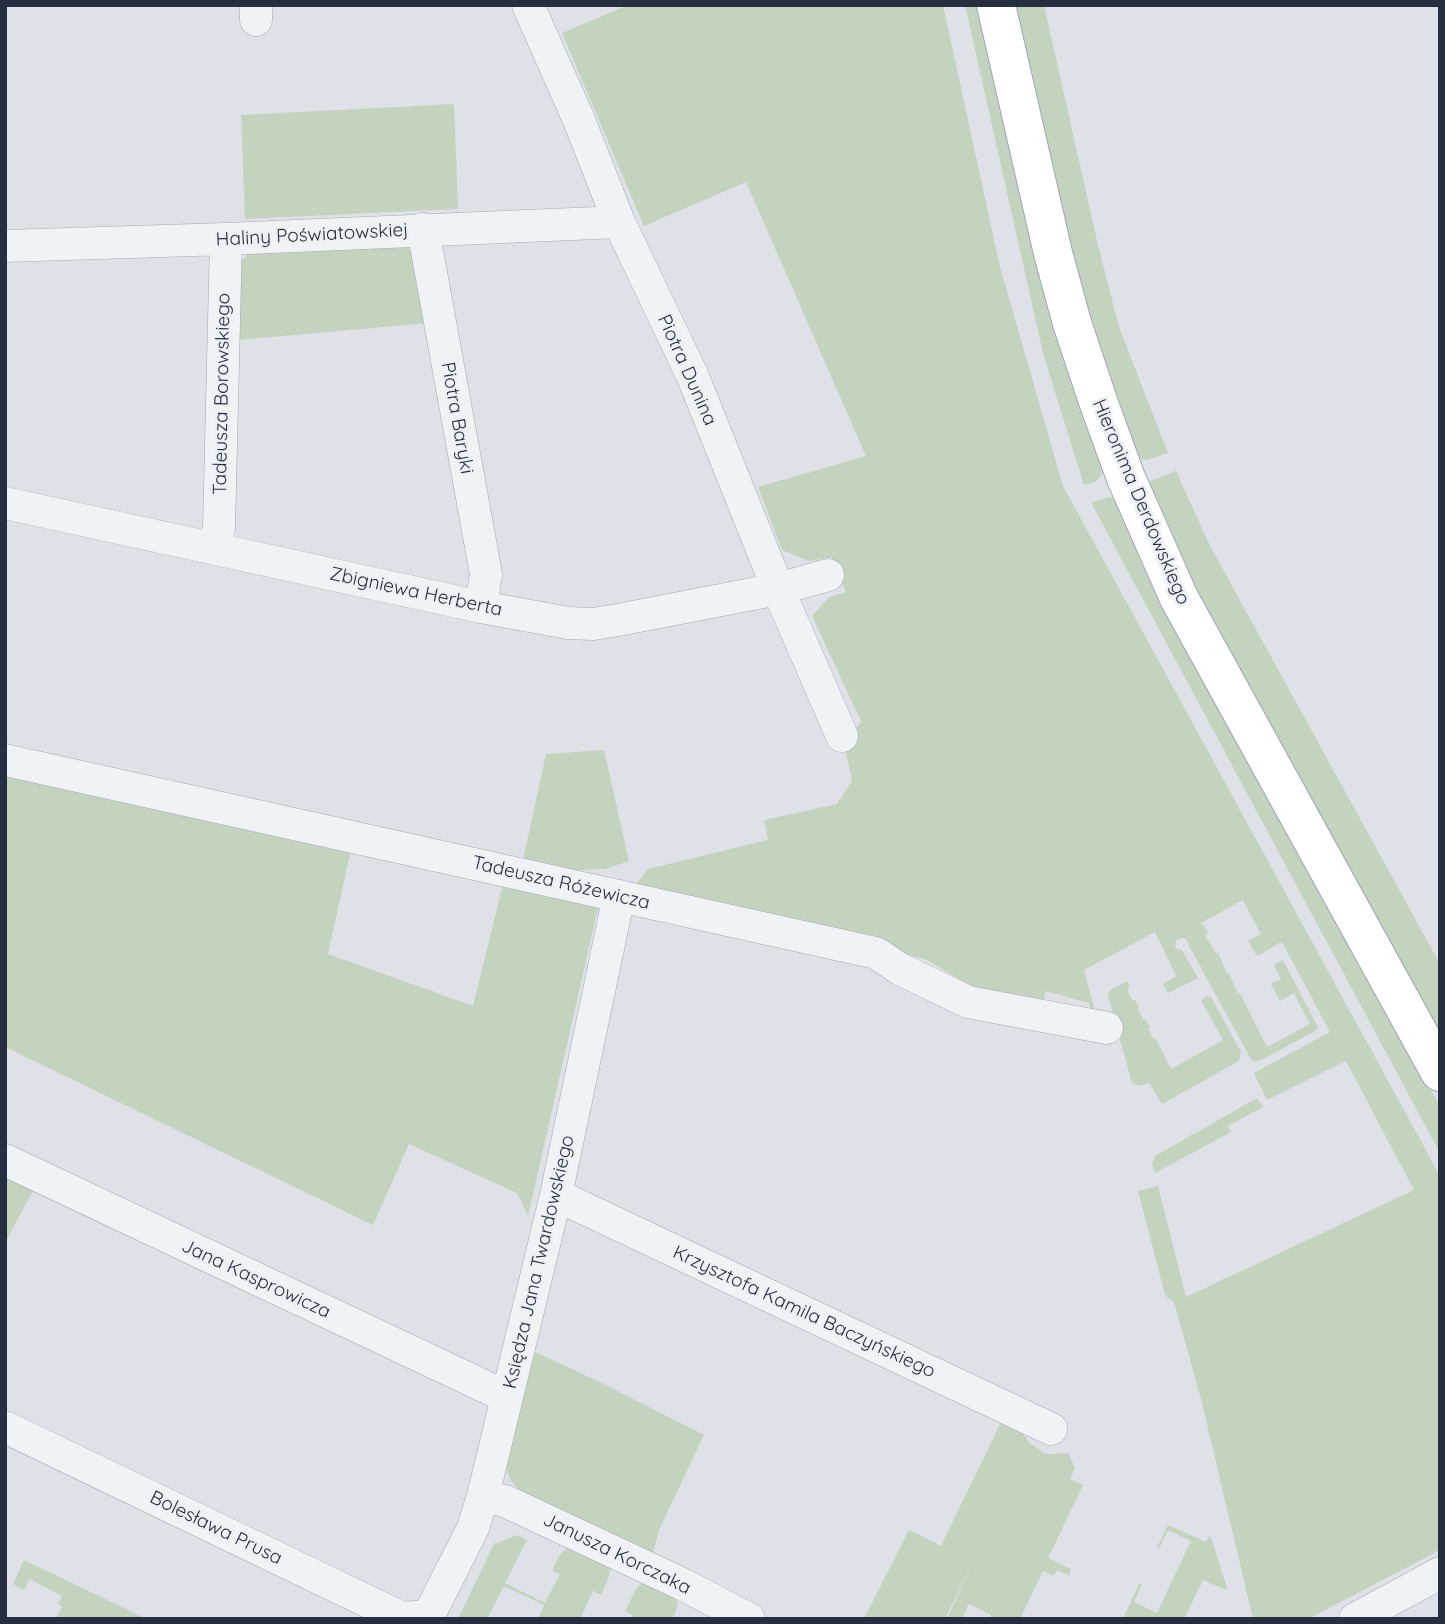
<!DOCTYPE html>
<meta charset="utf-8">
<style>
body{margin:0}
#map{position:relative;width:1445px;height:1624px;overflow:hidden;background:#dee2e8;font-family:Quicksand,sans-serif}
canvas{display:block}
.frame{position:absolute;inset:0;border:7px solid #262f40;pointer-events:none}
</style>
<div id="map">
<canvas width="1445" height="1624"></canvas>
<div class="frame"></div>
</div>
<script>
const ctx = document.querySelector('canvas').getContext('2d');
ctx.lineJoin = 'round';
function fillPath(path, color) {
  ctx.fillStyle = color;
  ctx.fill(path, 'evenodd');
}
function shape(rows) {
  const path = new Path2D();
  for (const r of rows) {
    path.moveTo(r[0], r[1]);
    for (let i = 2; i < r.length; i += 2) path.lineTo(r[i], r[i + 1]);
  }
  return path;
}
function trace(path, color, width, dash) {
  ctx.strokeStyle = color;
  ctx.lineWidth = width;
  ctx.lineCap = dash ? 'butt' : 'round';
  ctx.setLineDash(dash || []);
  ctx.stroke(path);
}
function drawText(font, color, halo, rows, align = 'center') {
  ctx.font = font + ' Quicksand,sans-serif';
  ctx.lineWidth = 6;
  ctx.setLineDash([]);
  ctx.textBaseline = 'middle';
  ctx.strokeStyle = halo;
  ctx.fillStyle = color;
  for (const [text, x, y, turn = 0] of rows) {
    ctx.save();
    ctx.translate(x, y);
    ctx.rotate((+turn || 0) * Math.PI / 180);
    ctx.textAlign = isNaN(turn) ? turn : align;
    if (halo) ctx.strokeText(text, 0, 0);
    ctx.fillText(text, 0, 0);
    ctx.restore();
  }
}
const green = shape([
 [628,5,943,5,1000,267,1063,486,1440,1176,1440,1550,1308,1619,1253,1619,1202,1403,1174,1302,1165,1295,1138,1191,1158,1186,1186,1297,1414,1190,1346,1061,1267,1100,1254,1073,1330,1032,1282,942,1257,956,1248,941,1261,934,1243,900,1199,924,1203,924,1208,933,1205,935,1216,954,1218,953,1227,974,1229,974,1238,994,1240,993,1267,1047,1310,1024,1294,993,1280,1001,1271,984,1281,979,1274,965,1283,960,1317,1025,1317,1030,1259,1061,1252,1061,1189,946,1188,941,1184,938,1176,940,1175,948,1182,950,1198,978,1168,993,1163,984,1176,976,1155,932,1084,970,1097,1019,1094,1022,1089,1003,1045,991,1044,1002,975,994,956,977,925,959,673,903,633,888,648,869,768,840,764,820,837,804,852,781,845,748,861,721,812,616,829,597,846,592,832,557,809,561,782,550,758,487,866,456,746,182,644,226,562,33],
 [965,5,982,5,1104,472,1095,482,1084,485,1043,353],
 [1010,5,1044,5,1098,245,1119,327,1168,453,1147,460,1135,458,1082,318],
 [454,104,458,209,245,219,241,115],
 [406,245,418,262,429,323,239,340,233,277,242,260,257,246],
 [1176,471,1209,544,1440,964,1440,1052,1243,696,1147,482],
 [1110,497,1116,500,1195,661,1440,1106,1440,1153,1094,508,1092,502],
 [604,750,629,861,605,869,560,871,522,865,546,754],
 [5,774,351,850,328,954,473,1006,503,884,579,898,598,908,528,1216,517,1193,409,1144,373,1225,5,1047],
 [1127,981,1130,987,1127,990,1133,1001,1135,1000,1139,1008,1138,1009,1143,1020,1145,1019,1150,1027,1148,1029,1154,1040,1156,1039,1171,1069,1223,1040,1201,1000,1207,996,1211,997,1241,1052,1239,1061,1162,1104,1149,1083,1139,1086,1132,1083,1108,996,1109,991],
 [1257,1098,1263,1107,1228,1126,1231,1132,1155,1173,1152,1164,1155,1156],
 [5,1170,36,1185,5,1243],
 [535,1352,602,1383,704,1435,659,1530,651,1561,521,1493,510,1479,504,1461],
 [1003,1418,1022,1432,1029,1443,1046,1454,1068,1453,1075,1468,1070,1479,1083,1485,1048,1558,1071,1569,1069,1576,1057,1570,1054,1576,1043,1571,1020,1619,990,1619,991,1615,969,1604,962,1619,947,1619,973,1562,945,1619,864,1619,909,1530,941,1546],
 [1168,1525,1206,1542,1210,1535,1227,1588,1226,1590,1203,1580,1184,1619,1123,1619,1139,1584,1142,1584,1134,1602,1157,1613,1191,1541,1168,1530,1159,1549,1157,1548],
 [517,1535,527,1540,505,1583,545,1603,560,1574,552,1571,559,1556,570,1544,608,1560,611,1568,608,1579,601,1595,593,1591,580,1619,538,1619,544,1605,504,1586,487,1619,458,1619,494,1544],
 [24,1560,120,1606,146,1619,56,1619,62,1607,58,1604,62,1596,30,1579,24,1590,13,1584],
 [647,1581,675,1598,678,1604,673,1619,631,1619,632,1615,625,1611,635,1591,640,1584]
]);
const minor = shape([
 [256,5,256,20],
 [528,5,579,120,619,222,693,377,778,589,842,736],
 [423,229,486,574,481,607],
 [5,246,226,239,619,222],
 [5,503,481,607,568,623,593,624,618,620,778,589,828,575],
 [214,548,219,528,226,239],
 [5,760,876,953,900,969,968,1002,1107,1028],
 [5,1160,507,1397],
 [556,1195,1051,1429],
 [5,1427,402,1618,429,1616],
 [483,1496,505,1501,682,1584,749,1619],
 [427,1619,473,1528,483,1496,556,1195,619,896],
 [1355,1619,1440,1573]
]);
const major = shape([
 [996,5,1053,253,1072,323,1099,404,1126,478,1179,598,1440,1072]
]);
const streetNames = [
 ["Haliny Poświatowskiej",312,235,-3],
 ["Piotra Dunina",687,370,66],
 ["Tadeusza Borowskiego",222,394,-89],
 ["Piotra Baryki",457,418,80],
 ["Hieronima Derdowskiego",1141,502,67],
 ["Zbigniewa Herberta",416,592,12],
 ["Tadeusza Różewicza",561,883,13],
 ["Księdza Jana Twardowskiego",539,1262,-77],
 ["Jana Kasprowicza",256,1279,25],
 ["Krzysztofa Kamila Baczyńskiego",804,1312,25],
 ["Bolesława Prusa",216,1528,26],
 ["Janusza Korczaka",617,1554,26]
];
fillPath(green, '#c3d3be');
trace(minor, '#a3a9b2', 33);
trace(major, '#9ca6b5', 40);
trace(minor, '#f0f3f6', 32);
trace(major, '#fff', 38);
drawText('19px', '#262f40', '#edf1f6', streetNames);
</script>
